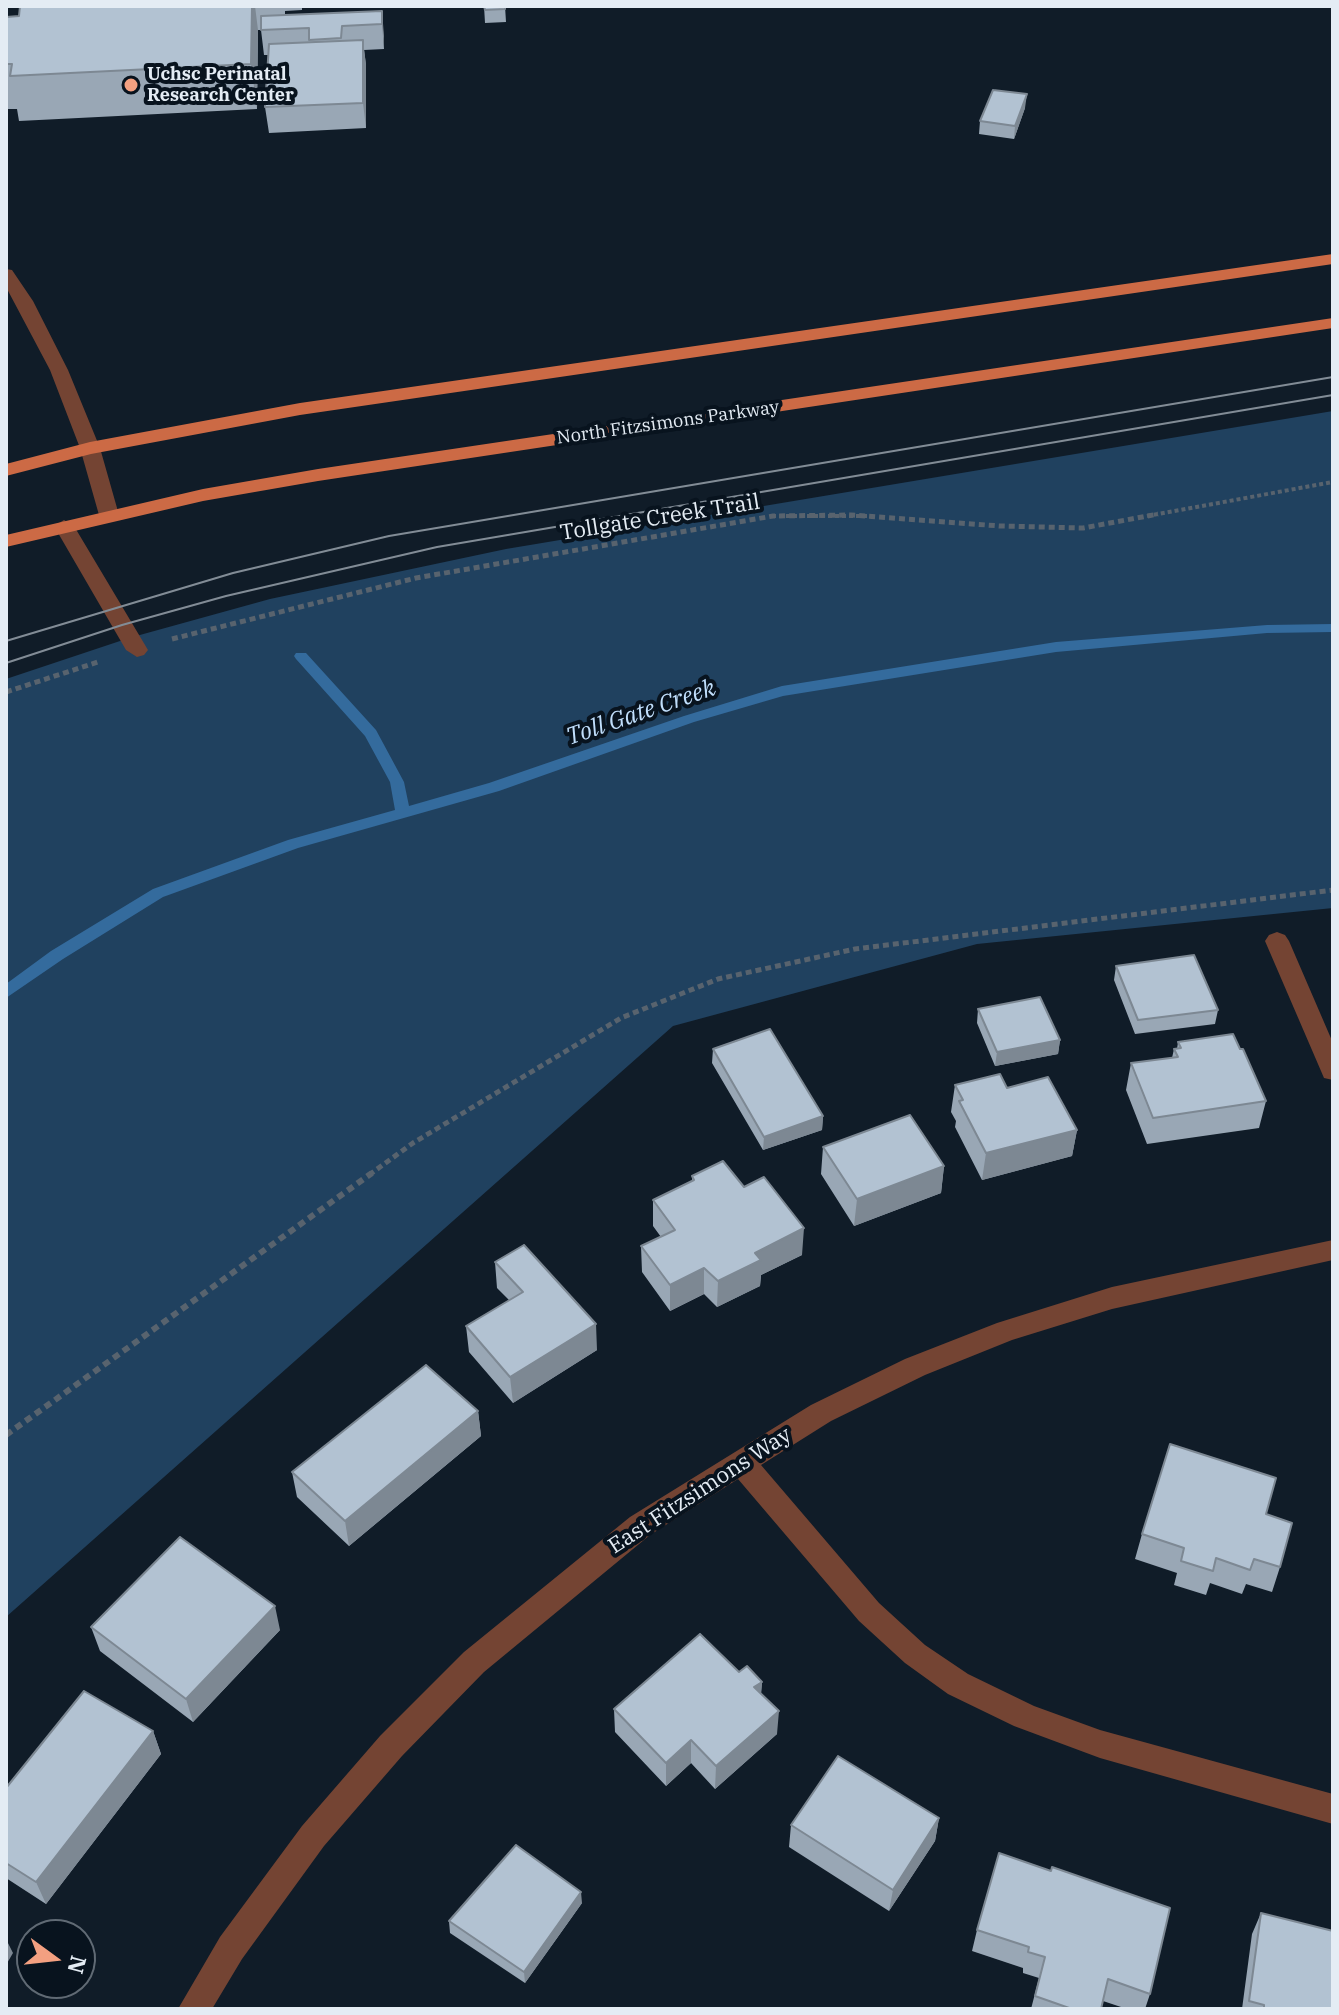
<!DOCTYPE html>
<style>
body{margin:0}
#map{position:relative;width:1339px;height:2015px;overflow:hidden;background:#101c28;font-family:"IBM Plex Serif",serif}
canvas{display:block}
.frame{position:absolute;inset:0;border:8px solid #e4ecf4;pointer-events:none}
.north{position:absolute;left:16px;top:1919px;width:80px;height:80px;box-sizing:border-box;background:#08131e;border:2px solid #606a74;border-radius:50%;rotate:105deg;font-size:22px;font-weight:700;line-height:32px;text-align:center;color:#e4ecf4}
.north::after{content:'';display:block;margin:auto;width:28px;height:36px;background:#f3a081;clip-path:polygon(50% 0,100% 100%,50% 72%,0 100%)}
</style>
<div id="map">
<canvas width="1339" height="2015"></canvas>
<div class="frame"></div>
<div class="north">N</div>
</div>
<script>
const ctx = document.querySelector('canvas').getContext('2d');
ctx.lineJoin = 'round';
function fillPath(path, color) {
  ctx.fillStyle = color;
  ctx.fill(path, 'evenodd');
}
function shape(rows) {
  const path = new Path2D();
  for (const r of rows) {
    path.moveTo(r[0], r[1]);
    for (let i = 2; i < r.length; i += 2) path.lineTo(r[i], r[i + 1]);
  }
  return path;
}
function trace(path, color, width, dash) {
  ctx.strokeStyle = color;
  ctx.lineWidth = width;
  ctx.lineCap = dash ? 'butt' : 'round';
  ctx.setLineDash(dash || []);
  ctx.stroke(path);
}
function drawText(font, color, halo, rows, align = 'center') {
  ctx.font = font + ' "IBM Plex Serif",serif';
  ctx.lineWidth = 8;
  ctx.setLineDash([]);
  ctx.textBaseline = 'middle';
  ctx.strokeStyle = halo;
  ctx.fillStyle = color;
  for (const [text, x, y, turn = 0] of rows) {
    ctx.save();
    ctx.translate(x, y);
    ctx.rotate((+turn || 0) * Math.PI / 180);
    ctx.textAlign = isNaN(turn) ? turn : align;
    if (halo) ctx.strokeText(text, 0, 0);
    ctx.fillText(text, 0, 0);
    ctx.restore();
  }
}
const green = shape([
 [1333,411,1333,908,977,944,673,1026,6,1617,6,679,129,638,270,599,506,549]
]);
const stream = shape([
 [1333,624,1333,632,1267,633,1056,652,783,696,694,722,499,791,298,848,163,897,63,959,6,998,6,984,51,951,153,889,288,840,395,810,390,782,365,736,296,659,294,656,296,653,306,653,376,730,404,782,409,806,489,783,684,716,782,686,1056,642,1267,625,1333,624]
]);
const pathFar2 = shape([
 [772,516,867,516],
 [1147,516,1333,482]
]);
const pathFar1 = shape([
 [172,639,416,578,773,516,851,515,1000,526,1083,528,1158,514],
 [6,692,101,661],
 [369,1175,413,1143,621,1018,718,979,855,949,1333,890]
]);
const path = shape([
 [6,1435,372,1173]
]);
const minor = shape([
 [6,269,12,270,33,301,68,370,100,448,119,515,116,519,102,519,99,515,80,448,50,370,6,287,6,269],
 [64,520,74,526,148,650,144,655,137,657,126,650,54,526,64,520],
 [1277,932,1285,935,1289,941,1333,1043,1333,1080,1324,1078,1321,1071,1265,941,1269,935,1277,932],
 [1333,1240,1333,1260,1112,1309,1012,1340,925,1375,831,1421,761,1465,879,1603,925,1645,968,1674,1034,1706,1100,1730,1333,1794,1333,1824,1100,1758,1014,1726,948,1694,905,1663,859,1621,738,1479,650,1535,484,1672,402,1756,324,1846,242,1959,212,2009,178,2009,220,1937,302,1826,380,1736,464,1652,630,1517,811,1405,905,1359,997,1323,1112,1287,1333,1240]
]);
const major = shape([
 [1333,254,1333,264,300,415,91,454,6,476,6,464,90,442,300,403,1333,254],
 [1333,318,1333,328,318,481,203,501,6,547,6,535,203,489,318,469,1333,318]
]);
const tram = shape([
 [6,641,233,573,389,536,1333,377],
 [6,663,122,625,226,596,437,547,1333,395]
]);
const wall = shape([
 [20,6,302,6,302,10,285,11,285,15,382,11,384,49,364,50,366,65,366,128,269,133,265,107,268,55,264,55,261,30,258,30,257,109,19,121,17,109,6,109,6,17,19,16],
 [484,6,505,6,506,22,485,23],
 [1025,108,1014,139,979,134,980,121],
 [1116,966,1218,1010,1215,1024,1135,1034,1114,980],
 [978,1009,1060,1040,1058,1054,995,1066,977,1023],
 [1178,1042,1240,1049,1266,1101,1259,1128,1147,1144,1126,1090,1131,1063,1172,1058,1174,1049,1177,1049],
 [713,1049,823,1116,822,1130,763,1150,712,1063],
 [955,1085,1007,1088,1077,1130,1072,1156,982,1180,955,1127,956,1121,951,1112],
 [823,1147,944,1166,941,1193,854,1226,821,1174],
 [692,1176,744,1187,802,1255,761,1275,760,1286,717,1307,704,1294,670,1311,642,1272,641,1246,661,1237,653,1226,653,1200,692,1181],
 [495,1262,597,1350,513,1403,469,1352,466,1326,509,1300,497,1288],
 [478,1411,481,1436,349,1546,297,1497,292,1472],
 [1266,1514,1280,1567,1272,1592,1246,1584,1242,1594,1210,1583,1206,1595,1174,1585,1177,1573,1135,1559,1142,1534],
 [91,1627,280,1630,193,1722,100,1651],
 [739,1672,762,1682,761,1694,777,1734,715,1789,691,1763,666,1786,615,1732,614,1709],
 [153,1731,161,1754,46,1904,6,1878,6,1788],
 [939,1818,935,1841,889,1911,789,1847,791,1825],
 [999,1853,1150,1994,1145,2009,1127,2009,1103,2001,1101,2009,1031,2009,1039,1978,1023,1973,1023,1968,972,1951,977,1930],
 [582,1903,525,1983,450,1933,449,1921],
 [1261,1913,1333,2009,1242,2009,1252,1934]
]);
const shadedWall = shape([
 [252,6,255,6,258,30,257,109,251,64],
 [382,11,384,36,384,49,382,24],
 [363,40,366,65,366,128,363,103],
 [1027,94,1025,108,1014,139,1015,126],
 [1060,1040,1058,1054,995,1066,997,1052],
 [823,1116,822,1130,763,1150,764,1137],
 [1077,1130,1072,1156,982,1180,986,1153],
 [944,1166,941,1193,854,1226,857,1199],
 [804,1228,802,1255,761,1275,760,1286,717,1307,718,1281,755,1253],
 [704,1268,704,1294,670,1311,670,1285],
 [596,1324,597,1350,513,1403,510,1377],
 [478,1411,481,1436,349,1546,345,1521],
 [275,1606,280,1630,193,1722,186,1699],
 [762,1682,760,1705,754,1687],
 [779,1711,777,1734,715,1789,716,1766],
 [153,1731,161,1754,46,1904,36,1882],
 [691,1740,691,1763,666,1786,666,1763],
 [939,1818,935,1841,889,1911,893,1890],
 [581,1892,582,1903,525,1983,524,1972],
 [6,1939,13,1953,6,1965]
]);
const building = shape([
 [20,6,252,6,251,64,10,76,12,64,6,64,6,17,19,16,20,6],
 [484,6,505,6,505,9,485,10,484,6],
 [382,11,382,24,342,26,341,38,309,40,309,28,261,30,261,16,382,11],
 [363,40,363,103,265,107,269,44,363,40],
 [993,90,1027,94,1015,126,980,121,993,90],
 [1194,955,1218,1010,1138,1020,1116,966,1194,955],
 [1040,997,1060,1040,997,1052,978,1009,1040,997],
 [770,1029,823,1116,764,1137,713,1049,770,1029],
 [1233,1034,1240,1049,1243,1049,1266,1101,1153,1118,1131,1063,1178,1057,1174,1049,1181,1048,1178,1042,1233,1034],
 [1000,1074,1007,1088,1048,1077,1077,1130,986,1153,959,1101,963,1100,955,1085,1000,1074],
 [910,1115,944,1166,857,1199,823,1147,910,1115],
 [723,1161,744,1187,764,1177,804,1228,755,1253,761,1260,718,1281,704,1268,670,1285,641,1246,675,1230,653,1200,694,1180,692,1176,723,1161],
 [524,1245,596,1324,510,1377,466,1326,523,1292,495,1262,524,1245],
 [426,1365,478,1411,345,1521,292,1472,426,1365],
 [1170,1444,1276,1478,1266,1514,1292,1523,1280,1567,1254,1559,1250,1570,1216,1558,1213,1571,1181,1561,1184,1548,1142,1534,1170,1444],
 [180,1537,275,1606,186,1699,91,1627,180,1537],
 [700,1634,739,1672,747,1666,762,1682,754,1687,779,1711,716,1766,691,1740,666,1763,614,1709,700,1634],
 [84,1691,153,1731,36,1882,6,1863,6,1788,84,1691],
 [838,1756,939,1818,893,1890,791,1825,838,1756],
 [516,1845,581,1892,524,1972,449,1921,516,1845],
 [999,1853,1051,1871,1052,1867,1170,1908,1150,1994,1108,1979,1101,2009,1072,2009,1035,1996,1045,1957,1028,1952,1029,1947,977,1930,999,1853],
 [1261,1913,1333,1931,1333,2009,1264,2009,1264,2005,1249,2001,1261,1913]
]);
const markers = [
 [131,85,8,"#f3a081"]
];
const farPoinames = [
 ["Uchsc Perinatal",147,75],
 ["Research Center",147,96]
];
const farStreetnames = [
 ["North Fitzsimons Parkway",668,423,-8]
];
const streetNames = [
 ["Tollgate Creek Trail",660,518,-9],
 ["East Fitzsimons Way",700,1491,-33]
];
const waterNames = [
 ["Toll Gate Creek",641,713,-19]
];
fillPath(green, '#20415f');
fillPath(stream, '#346b9d');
trace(pathFar2, '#58636e', 4, [4, 3]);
trace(pathFar1, '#58636e', 5, [6, 4]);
trace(path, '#58636e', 6, [7, 5]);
fillPath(minor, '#744433');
fillPath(major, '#cc6a45');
trace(tram, '#828c96', 2);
fillPath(wall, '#99a7b5');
fillPath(shadedWall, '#7d8893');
fillPath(building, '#b2c2d2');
trace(building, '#7d8893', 2);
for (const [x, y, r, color] of markers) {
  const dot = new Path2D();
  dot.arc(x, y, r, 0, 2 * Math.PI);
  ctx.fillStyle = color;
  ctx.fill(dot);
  trace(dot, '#08131e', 3);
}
drawText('bold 18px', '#e4ecf4', '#08131e', farPoinames, 'left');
drawText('18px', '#e4ecf4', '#08131e', farStreetnames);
drawText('22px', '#e4ecf4', '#08131e', streetNames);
drawText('italic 24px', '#c1dffc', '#08131e', waterNames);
</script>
